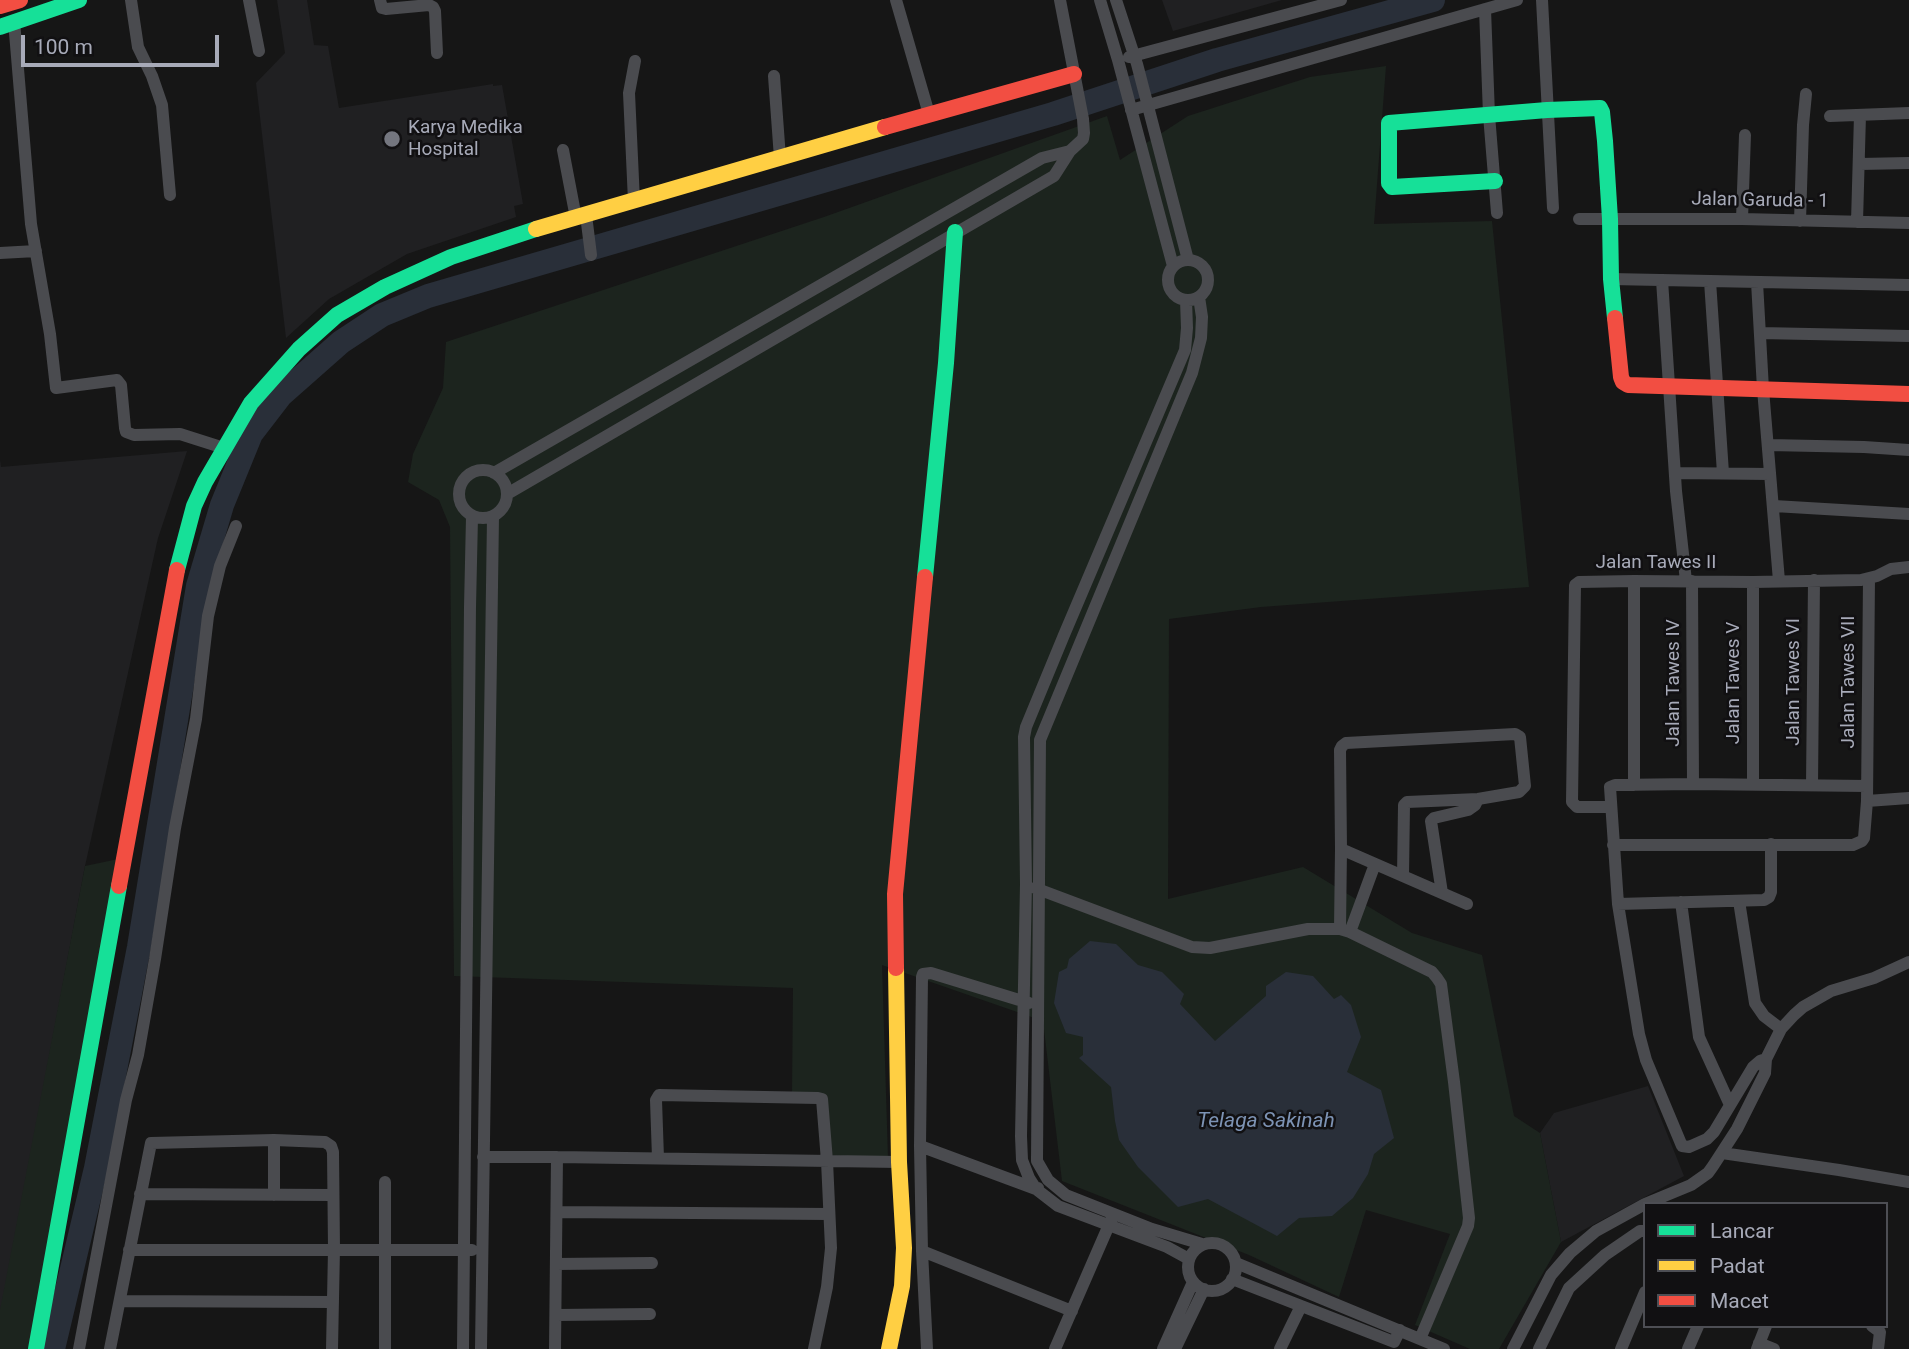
<!DOCTYPE html>
<style>
body{margin:0}
#map{position:relative;width:1909px;height:1349px;overflow:hidden;background:#161616;font-family:Roboto,sans-serif}
canvas{display:block}
.legend{position:absolute;left:1643px;top:1202px;width:245px;height:126px;box-sizing:border-box;background:#111012;border:2px solid #4d4e54;margin:0;padding:9px 12px;list-style:none;font-size:21px;color:#a7aab8}
.legend li{display:flex;align-items:center;gap:14px;height:35px}
.legend b{width:35px;border:2px solid #4d4e54}
.scale{position:absolute;left:21px;top:35px;width:198px;height:32px;box-sizing:border-box;border:4px solid #a7aab8;border-top:0;padding-left:9px;font-size:21px;line-height:24px;white-space:nowrap;color:#a7aab8;-webkit-text-stroke:5px #111012;paint-order:stroke}
</style>
<div id="map">
<canvas width="1909" height="1349"></canvas>
<ul class="legend">
<li><b style="height:9px;background:#16e098"></b>Lancar</li>
<li><b style="height:9px;background:#ffcf43"></b>Padat</li>
<li><b style="height:9px;background:#f24e42"></b>Macet</li>
</ul>
<div class="scale">100 m</div>
</div>
<script>
const ctx = document.querySelector('canvas').getContext('2d');
ctx.lineJoin = 'round';
function fillPath(path, color) {
  ctx.fillStyle = color;
  ctx.fill(path, 'evenodd');
}
function shape(rows) {
  const path = new Path2D();
  for (const r of rows) {
    if (r.length === 3) {
      path.moveTo(r[0] + r[2], r[1]);
      path.arc(r[0], r[1], r[2], 0, 2 * Math.PI);
      continue;
    }
    path.moveTo(r[0], r[1]);
    for (let i = 2; i < r.length; i += 2) path.lineTo(r[i], r[i + 1]);
  }
  return path;
}
function trace(path, color, width, dash) {
  ctx.strokeStyle = color;
  ctx.lineWidth = width;
  ctx.lineCap = dash ? 'butt' : 'round';
  ctx.setLineDash(dash || []);
  ctx.stroke(path);
}
function drawText(font, color, halo, rows, align = 'center') {
  ctx.font = font + ' Roboto,sans-serif';
  ctx.lineWidth = 5;
  ctx.setLineDash([]);
  ctx.textBaseline = 'middle';
  ctx.strokeStyle = halo;
  ctx.fillStyle = color;
  for (const [text, x, y, turn = 0] of rows) {
    ctx.save();
    ctx.translate(x, y);
    ctx.rotate((+turn || 0) * Math.PI / 180);
    ctx.textAlign = isNaN(turn) ? turn : align;
    if (halo) ctx.strokeText(text, 0, 0);
    ctx.fillText(text, 0, 0);
    ctx.restore();
  }
}
const built = shape([
 [277,0,307,0,314,45,328,46,339,108,493,84,493,86,502,85,523,204,514,206,516,217,407,254,329,299,286,338,256,83,285,53],
 [1162,0,1282,0,1173,31],
 [187,451,158,538,85,866,0,1319,0,460,1,467],
 [1648,1086,1684,1176,1561,1242,1540,1133,1554,1113]
]);
const green = shape([
 [1386,66,1374,224,1492,221,1529,587,1261,607,1169,619,1168,899,1303,867,1412,933,1482,955,1514,1116,1540,1133,1561,1242,1499,1349,1470,1349,1415,1325,1450,1234,1366,1210,1339,1297,1249,1255,1062,1181,1043,1021,882,965,888,1158,827,1155,827,1095,792,1094,793,988,454,976,450,527,439,500,408,482,413,454,443,388,446,342,824,217,1107,116,1120,160,1188,116,1310,77],
 [128,857,31,1349,0,1349,0,1310,85,866]
]);
const water = shape([
 [1090,941,1116,944,1138,965,1162,972,1184,994,1180,1004,1215,1041,1266,996,1266,986,1286,972,1313,976,1334,999,1341,995,1351,1005,1361,1037,1347,1072,1381,1090,1394,1138,1374,1154,1368,1174,1353,1198,1332,1216,1299,1218,1277,1236,1208,1199,1178,1207,1138,1167,1119,1140,1115,1121,1111,1087,1079,1058,1083,1055,1083,1037,1066,1033,1054,1003,1059,972,1067,968,1069,959]
]);
const river = shape([
 [53,1349,96,1168,139,947,198,586,222,505,251,434,281,395,341,342,382,315,428,296,1053,114,1217,60,1433,0]
]);
const street = shape([
 [131,0,138,47,152,76,162,105,170,195],
 [249,0,259,51],
 [380,0,382,8,386,9,429,5,433,7,435,11,437,53],
 [896,0,929,114],
 [1100,0,1118,60,1173,266],
 [1116,0,1137,64,1188,260],
 [1542,0,1553,208],
 [1485,9,1489,115,1497,213],
 [14,21,31,224,50,334,56,388,117,380,121,385,125,428,126,432,134,435,180,434,224,448],
 [1129,57,1341,0],
 [774,76,780,158],
 [1131,110,1517,0],
 [1830,116,1909,113],
 [563,150,576,218],
 [1860,164,1909,163],
 [634,201,629,93,635,61],
 [586,215,591,255],
 [1579,219,1742,219,1909,223],
 [1742,219,1745,135],
 [1800,221,1803,125,1806,94],
 [1857,222,1860,115],
 [0,253,36,251],
 [1188,280,20],
 [1611,279,1909,285],
 [1662,280,1676,491,1686,581],
 [1710,281,1723,473],
 [1757,282,1763,389,1779,581],
 [1199,297,1202,317,1201,338,1192,373,1040,740,1037,1161,1048,1180,1066,1195,1152,1229,1202,1244],
 [1186,300,1187,328,1185,350,1064,635,1026,727,1024,737,1026,884,1021,1136,1022,1160,1029,1178,1036,1189,1058,1206,1167,1247,1189,1259],
 [1760,333,1909,336],
 [1769,445,1864,447,1909,450],
 [483,494,24],
 [494,473,1042,158,1070,151],
 [1675,473,1770,474],
 [507,494,1054,176,1070,151,1083,139,1084,133,1083,119,1060,0],
 [1774,506,1909,514],
 [1692,581,1693,784],
 [1753,582,1753,784],
 [1634,785,1634,581],
 [1812,785,1814,580],
 [1867,801,1909,798],
 [1610,807,1577,807,1572,802,1575,585,1579,582,1634,581,1753,582,1861,580,1877,576,1891,569,1909,567],
 [1613,845,1853,845,1862,841,1864,838,1867,801,1869,578],
 [1341,849,1467,904],
 [1035,888,1192,947,1210,948,1308,929,1340,929,1350,932,1432,972,1437,978,1441,984,1454,1082,1469,1218,1468,1226,1420,1339],
 [1442,893,1431,821,1434,818,1468,810,1475,805,1478,799],
 [1739,901,1755,1003,1764,1016,1781,1029],
 [1681,902,1699,1037,1730,1105],
 [1618,904,1764,900,1769,897,1771,892,1771,844],
 [1340,929,1341,849,1340,750,1342,746,1346,743,1515,734,1520,737,1525,786,1519,792,1478,799,1407,802,1404,805,1403,876],
 [1350,932,1375,864],
 [1766,1059,1760,1061,1753,1067,1714,1132,1707,1139,1689,1147,1682,1146,1646,1060,1639,1034,1618,904,1610,787,1615,785,1693,784,1867,786],
 [274,1140,274,1195],
 [920,1146,1036,1189,1038,1188],
 [1722,1153,1839,1170,1909,1182],
 [483,1157,557,1157,899,1162],
 [658,1158,656,1100,659,1095,818,1098,822,1099,827,1161,831,1248,827,1287,814,1349],
 [385,1182,385,1349],
 [140,1194,333,1195],
 [1645,1204,1691,1185,1708,1173,1713,1166,1737,1129,1765,1073,1766,1059,1781,1029,1794,1015,1803,1007,1831,991,1874,978,1909,962],
 [557,1212,829,1214],
 [1212,1267,24],
 [129,1250,472,1250],
 [922,1251,1072,1311],
 [1236,1263,1444,1349],
 [556,1264,652,1263],
 [1232,1279,1394,1342,1400,1330],
 [120,1301,333,1302],
 [556,1315,650,1314],
 [1872,1326,1880,1332,1878,1349],
 [1759,1343,1774,1349],
 [79,1349,126,1100,138,1055,155,959,175,828,196,719,208,616,220,566,236,526],
 [110,1349,151,1143,274,1140,325,1142,331,1146,333,1152,334,1249,332,1349],
 [463,1349,470,607,472,517],
 [481,1349,493,517],
 [555,1349,557,1157],
 [927,1349,922,1251,920,1146,922,977,923,974,931,973,1029,1003],
 [1055,1349,1112,1218],
 [1163,1349,1193,1282],
 [1175,1349,1204,1289],
 [1280,1349,1301,1306],
 [1513,1349,1551,1275,1570,1253,1596,1231,1645,1204],
 [1539,1349,1569,1288,1605,1255,1640,1231,1645,1231],
 [1621,1349,1645,1292],
 [1688,1349,1698,1326],
 [1757,1349,1766,1326]
]);
const fast = shape([
 [0,27,79,0],
 [1495,181,1392,187,1389,183,1389,123,1547,110,1600,108,1602,112,1605,141,1610,219,1611,279,1615,318],
 [177,570,194,506,205,482,251,403,299,349,337,315,385,287,451,257,536,229],
 [925,577,946,363,955,232],
 [36,1349,119,886]
]);
const slow = shape([
 [536,229,885,127],
 [889,1349,902,1286,904,1248,899,1162,896,968]
]);
const jam = shape([
 [0,6,20,0],
 [885,127,1074,74],
 [1615,318,1621,377,1623,382,1628,385,1909,394],
 [119,886,177,570],
 [896,968,895,894,925,577]
]);
const markers = [
 [392,139,9,"#74767f"]
];
const poiNames = [
 ["Karya Medika",408,128],
 ["Hospital",408,150]
];
const streetNames = [
 ["Jalan Garuda - 1",1760,201,1],
 ["Jalan Tawes II",1656,563],
 ["Jalan Tawes VI",1794,682,-90],
 ["Jalan Tawes VII",1849,682,-90],
 ["Jalan Tawes IV",1674,683,-90],
 ["Jalan Tawes V",1734,683,-90]
];
const waterNames = [
 ["Telaga Sakinah",1266,1122]
];
fillPath(built, '#202022');
fillPath(green, '#1c241e');
fillPath(water, '#292f39');
trace(river, '#292f39', 24);
trace(street, '#4a4b4f', 12);
trace(fast, '#16e098', 16);
trace(slow, '#ffcf43', 16);
trace(jam, '#f24e42', 16);
for (const [x, y, r, color] of markers) {
  const dot = new Path2D();
  dot.arc(x, y, r, 0, 2 * Math.PI);
  ctx.fillStyle = color;
  ctx.fill(dot);
  trace(dot, '#111012', 2.5);
}
drawText('19px', '#a7aab8', '#111012', poiNames, 'left');
drawText('19px', '#a7aab8', '#111012', streetNames);
drawText('italic 21px', '#7d93b4', '#111012', waterNames);
</script>
